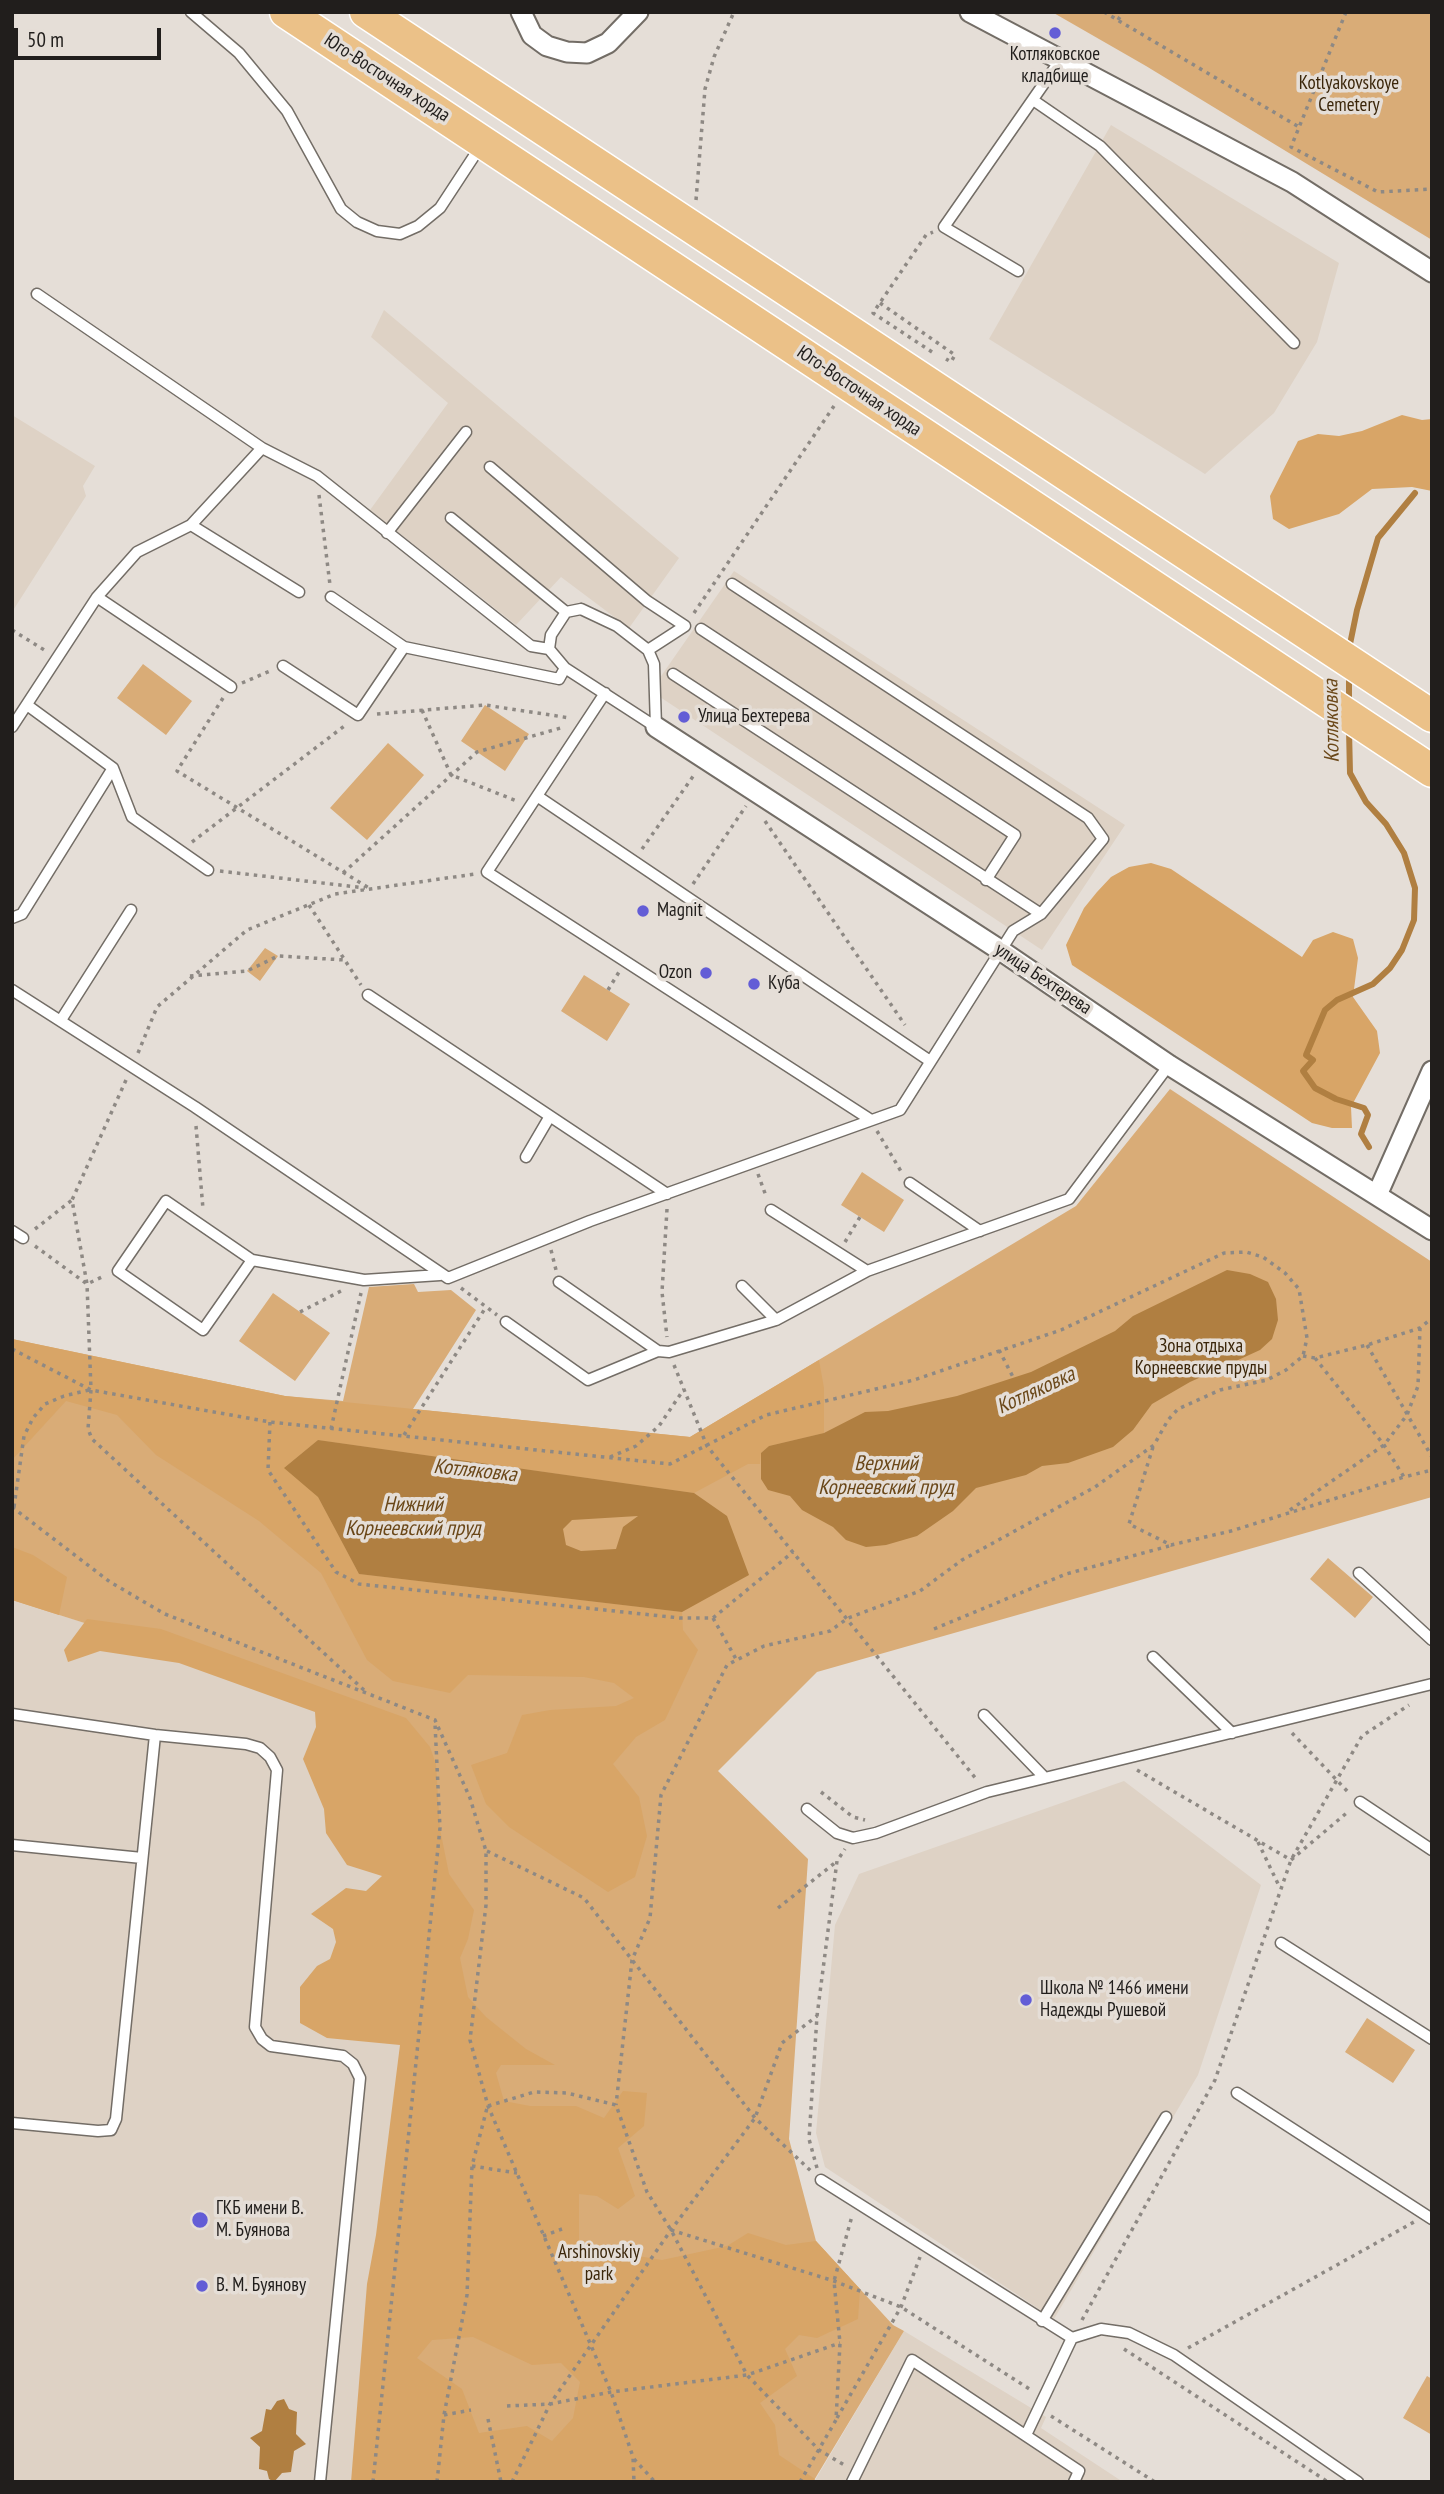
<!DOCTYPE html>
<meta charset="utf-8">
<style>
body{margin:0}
#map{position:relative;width:1444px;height:2494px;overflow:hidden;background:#e5ded7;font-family:"PT Sans Narrow",sans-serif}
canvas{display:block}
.frame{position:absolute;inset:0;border:14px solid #211e1c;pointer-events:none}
.scale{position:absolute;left:14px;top:28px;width:147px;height:32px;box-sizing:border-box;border:4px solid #211e1c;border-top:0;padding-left:9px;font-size:21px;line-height:24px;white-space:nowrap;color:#211e1c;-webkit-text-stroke:5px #e5ded7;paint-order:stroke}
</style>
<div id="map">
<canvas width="1444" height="2494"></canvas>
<div class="frame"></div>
<div class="scale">50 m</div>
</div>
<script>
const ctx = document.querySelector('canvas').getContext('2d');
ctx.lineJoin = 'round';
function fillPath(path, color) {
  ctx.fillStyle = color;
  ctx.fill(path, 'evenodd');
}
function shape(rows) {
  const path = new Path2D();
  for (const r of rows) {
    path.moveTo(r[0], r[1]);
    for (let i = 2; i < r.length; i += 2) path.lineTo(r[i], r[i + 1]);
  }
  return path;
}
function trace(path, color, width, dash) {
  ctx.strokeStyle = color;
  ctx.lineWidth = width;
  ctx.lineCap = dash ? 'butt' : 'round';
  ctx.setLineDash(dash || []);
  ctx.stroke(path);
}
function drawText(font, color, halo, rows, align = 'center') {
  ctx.font = font + ' "PT Sans Narrow",sans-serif';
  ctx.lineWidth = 7;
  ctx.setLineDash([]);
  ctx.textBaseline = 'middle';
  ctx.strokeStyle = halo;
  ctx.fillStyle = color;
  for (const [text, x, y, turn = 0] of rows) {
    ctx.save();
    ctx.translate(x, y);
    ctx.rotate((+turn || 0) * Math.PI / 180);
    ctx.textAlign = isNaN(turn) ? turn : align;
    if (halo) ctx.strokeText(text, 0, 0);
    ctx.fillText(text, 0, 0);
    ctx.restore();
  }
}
const built = shape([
 [1111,125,1339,263,1317,342,1274,413,1205,474,989,339],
 [384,310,679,558,629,628,561,577,516,625,370,510,448,403,371,337],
 [12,415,95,466,83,486,86,496,12,612],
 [734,571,1125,825,1042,950,660,697,657,682],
 [12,1600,406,1724,415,1959,359,2482,12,2482],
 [1124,1781,1261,1885,1198,2075,1054,2319,825,2167,816,2133,835,1925,859,1874],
 [904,2331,1046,2417,1041,2428,1123,2482,814,2482]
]);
const green = shape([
 [1052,12,1432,12,1432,240,1146,66],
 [143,664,192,701,166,735,117,698],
 [485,705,529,734,505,771,461,741],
 [388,743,424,775,367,840,330,808],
 [265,948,278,956,260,981,247,971],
 [584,975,630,1004,607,1041,561,1011],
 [1170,1089,1432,1262,1432,1497,817,1672,718,1771,808,1859,789,2139,816,2241,893,2325,904,2331,813,2482,359,2482,415,1959,406,1725,12,1600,12,1339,285,1396,343,1401,369,1287,414,1284,418,1292,451,1290,476,1310,413,1409,690,1437,1076,1206],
 [862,1172,904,1200,884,1232,841,1205],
 [273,1293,330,1333,295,1381,239,1341],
 [1328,1558,1373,1597,1355,1618,1310,1579],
 [1367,2018,1415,2050,1393,2083,1345,2052],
 [1427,2376,1432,2379,1432,2435,1403,2418]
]);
const forest = shape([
 [1402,415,1422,420,1432,419,1432,491,1412,487,1372,489,1339,514,1289,529,1273,519,1270,496,1298,441,1318,434,1339,436,1362,431],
 [1151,863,1171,869,1302,957,1313,940,1333,932,1353,939,1358,958,1353,997,1377,1031,1380,1053,1351,1107,1352,1128,1332,1128,1312,1123,1072,965,1066,945,1084,908,1097,892,1111,877,1129,867],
 [12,1339,285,1396,690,1437,819,1360,824,1388,824,1433,769,1446,761,1453,760,1464,748,1464,694,1493,318,1440,285,1467,318,1497,359,1574,682,1612,683,1630,698,1650,665,1720,636,1737,613,1764,639,1797,647,1836,635,1877,608,1892,509,1827,486,1804,471,1765,507,1753,522,1715,550,1710,616,1706,634,1698,614,1683,584,1677,468,1675,450,1693,393,1681,367,1660,321,1573,259,1521,156,1455,117,1415,66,1401,12,1460],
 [12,1547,33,1555,67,1577,59,1615,12,1600],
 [87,1619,161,1629,406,1718,430,1747,436,1764,440,1829,449,1874,474,1910,468,1939,460,1958,468,1997,486,2017,526,2049,555,2065,501,2065,496,2073,504,2101,530,2106,576,2106,604,2118,623,2091,647,2093,644,2126,618,2148,635,2196,618,2209,597,2196,579,2194,579,2251,614,2252,662,2260,727,2246,748,2233,786,2245,816,2241,860,2289,858,2319,817,2338,799,2335,785,2349,797,2376,760,2403,775,2425,779,2455,815,2479,813,2482,351,2482,367,2284,376,2235,400,2045,327,2038,300,2023,300,1987,317,1966,330,1959,336,1942,333,1929,311,1914,346,1888,366,1891,382,1876,347,1865,326,1833,324,1809,303,1759,316,1727,315,1712,179,1663,100,1651,68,1662,64,1650],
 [473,2337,532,2365,561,2363,580,2382,573,2418,552,2441,527,2426,479,2433,462,2389,417,2358,432,2340]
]);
const water = shape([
 [1227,1270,1250,1274,1268,1282,1276,1299,1278,1320,1272,1339,1260,1350,1190,1382,1152,1404,1133,1430,1113,1447,1068,1463,1042,1466,1026,1475,976,1488,953,1511,917,1536,886,1545,866,1547,846,1540,833,1527,802,1510,790,1496,768,1490,761,1479,761,1453,769,1446,824,1433,865,1412,888,1411,957,1396,1031,1372,1115,1331,1133,1316],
 [318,1440,694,1493,727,1516,749,1575,682,1612,359,1574,318,1497,284,1468],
 [638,1516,623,1527,616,1549,581,1551,566,1545,563,1529,572,1520],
 [284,2399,289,2409,297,2412,296,2434,306,2444,294,2451,291,2472,282,2473,274,2482,269,2479,267,2471,259,2469,260,2447,250,2438,262,2431,266,2409,271,2410,277,2401]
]);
const stream = shape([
 [1349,649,1357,610,1378,538,1415,493],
 [1349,674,1349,705],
 [1349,730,1350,773,1366,802,1386,824,1404,853,1415,888,1414,920,1402,950,1390,968,1373,984,1337,1000,1325,1010,1306,1055,1313,1060,1303,1071,1315,1088,1336,1099,1364,1108,1368,1115,1361,1134,1369,1147]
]);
const path = shape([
 [1104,12,1299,127],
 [1346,12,1291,147,1378,192,1432,189],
 [1118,20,1123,12],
 [696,200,705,89,714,57,734,12],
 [880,303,955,355,951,362,946,359],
 [932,352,873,313,926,235,933,232],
 [319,495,330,585],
 [694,613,834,406],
 [12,630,46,651],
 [242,683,270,671],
 [223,698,177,771,369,888],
 [422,710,451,775,517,801],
 [377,714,485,705,570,718],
 [765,821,905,1025],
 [192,842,347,724],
 [642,849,694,775],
 [220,871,365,888],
 [343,873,477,752,564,727],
 [693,884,746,806],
 [309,905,361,985],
 [190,976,247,971,278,956,345,960],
 [608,990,619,972],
 [138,1053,157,1007,247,930,335,894,475,874],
 [126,1080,72,1200,87,1284,91,1390,88,1429,92,1439,365,1691],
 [196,1126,203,1209],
 [877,1131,902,1173],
 [758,1174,766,1196],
 [667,1209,662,1292,667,1337],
 [35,1229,72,1200],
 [845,1242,860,1217],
 [35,1246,87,1284,104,1276],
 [551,1250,556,1270],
 [461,1288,497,1315],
 [300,1312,343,1290],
 [1367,1345,1432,1457],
 [12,1349,91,1390,270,1422,670,1464,766,1415,914,1380,1061,1330,1224,1253,1246,1252,1263,1257,1285,1273,1299,1289,1307,1338,1303,1356,1286,1370,1267,1380,1220,1390,1178,1409,1168,1420,1154,1445,1095,1487,962,1560,920,1591,848,1618,830,1631,764,1646,727,1665,661,1795,650,1918,632,1960,616,2105],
 [999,1350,1013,1377],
 [1303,1356,1315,1358,1367,1345,1420,1328,1432,1318],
 [1315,1358,1384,1445,1404,1477,1432,1470],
 [674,1365,707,1446,977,1780],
 [270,1422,268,1470,336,1572,359,1584,680,1618,713,1618,793,1552],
 [331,1429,361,1293],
 [404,1435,486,1307],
 [1153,1447,1129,1524,1171,1545,1231,1531,1404,1477],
 [610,1457,636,1446,659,1426,684,1389],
 [12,1507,110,1582,165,1614,435,1720,470,1798,486,1851,486,1905,470,2040,488,2106,611,2392,633,2457,634,2482],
 [14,1507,24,1436,33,1418,45,1404,64,1396,89,1390],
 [1290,1510,1384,1445,1407,1415,1418,1386,1420,1328],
 [713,1618,736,1659],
 [934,1629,1066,1574,1169,1546],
 [1292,1733,1349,1793],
 [1137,1770,1291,1860,1349,1811],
 [821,1792,853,1817,865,1820],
 [1258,1842,1280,1888],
 [487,1851,584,1898,755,2118,812,2172],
 [778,1908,836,1862],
 [488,2106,534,2092,567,2093,616,2105,647,2192,671,2230,747,2375,819,2450,846,2466],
 [472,2166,517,2173],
 [817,2168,809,2139,817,2016,837,1861,845,1849],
 [671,2230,834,2281,901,2307,1031,2390],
 [543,2236,562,2229],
 [1082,2320,1215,2080,1291,1860,1362,1736,1409,1705],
 [1188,2348,1414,2222],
 [1124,2349,1328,2482],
 [507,2406,550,2404,611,2392,747,2375,840,2343],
 [444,2415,471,2410],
 [1051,2416,1155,2482],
 [837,2418,901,2307,920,2257],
 [488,2419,501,2482],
 [634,2459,655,2482],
 [373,2482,440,1828,435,1724],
 [437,2482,444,2415,467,2295,472,2166,487,2108],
 [512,2482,550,2404,671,2230,755,2118,782,2043,817,2016],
 [800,2482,836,2420,840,2343,834,2281,852,2216]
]);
const lane = shape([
 [191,12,239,53,287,111,341,209,357,222,377,231,400,234,418,226,440,208,480,147],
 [1033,100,1100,146,1294,343],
 [1018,271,944,227,1061,59],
 [37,294,262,448],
 [490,467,647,601,685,626,648,650],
 [451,518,566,612],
 [191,525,299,592],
 [387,533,466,432],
 [97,597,231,687],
 [331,597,404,647,559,679,565,668],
 [581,609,617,626,648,650,654,664,656,727,565,668,549,649,551,635,566,612,581,609],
 [701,629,1015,835,986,880],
 [283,666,358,715,404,647],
 [673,674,1041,914],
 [27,705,113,768,132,817,208,870],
 [12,727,97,597,137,552,191,525,262,448,317,476,531,646,549,649],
 [537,796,605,693],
 [12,918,22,914,113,768],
 [12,990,195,1107,448,1278,590,1221,900,1110,1013,931,1041,914,1103,839,1088,818,732,584],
 [368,995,667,1194],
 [61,1020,131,910],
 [871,1120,487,872,537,796,930,1061],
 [526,1157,550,1116],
 [910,1183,980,1231],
 [771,1210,867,1271],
 [12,1231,23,1238],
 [252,1260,203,1330,118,1271,166,1201,252,1260,364,1280,440,1275],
 [559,1282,658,1351,669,1352,776,1320,867,1271,1069,1199,1169,1065],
 [742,1286,776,1320],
 [506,1322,588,1380,658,1351],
 [1359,1573,1432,1640],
 [1153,1657,1232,1733],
 [12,1714,155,1735,246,1744,260,1748,270,1757,277,1770,255,2027,262,2039,271,2046,343,2056,353,2064,360,2078,320,2482],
 [984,1715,1045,1778],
 [1360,1802,1432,1850],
 [807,1809,837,1833,853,1838,876,1833,987,1792,1432,1684],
 [12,1845,142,1858],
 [1281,1943,1432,2039],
 [1237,2093,1432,2219],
 [12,2123,98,2131,111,2130,116,2119,155,1735],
 [821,2180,1072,2338,1101,2329,1129,2333,1174,2355,1358,2482],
 [1042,2321,1166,2117],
 [1026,2435,1072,2338],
 [852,2482,912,2360,1079,2471,1074,2482]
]);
const street = shape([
 [521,12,532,35,547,46,567,52,587,53,608,43,638,12],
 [970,12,1292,182,1432,272],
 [656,727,1000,950,1169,1065,1432,1230],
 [1377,1195,1432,1071]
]);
const primary = shape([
 [286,12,1432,771],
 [366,12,1432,716]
]);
const markers = [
 [1055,33,7,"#635dd6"],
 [684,717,7,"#635dd6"],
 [643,911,7,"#635dd6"],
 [706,973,7,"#635dd6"],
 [754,984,7,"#635dd6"],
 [1026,2000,7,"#635dd6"],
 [200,2220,9,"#635dd6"],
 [202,2286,7,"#635dd6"]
];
const poiNames = [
 ["Котляковское",1055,55,"center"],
 ["кладбище",1055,77,"center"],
 ["Улица Бехтерева",698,717],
 ["Magnit",657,911],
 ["Ozon",692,973,"right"],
 ["Куба",768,984],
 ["Школа № 1466 имени",1040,1989],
 ["Надежды Рушевой",1040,2011],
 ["ГКБ имени В.",216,2209],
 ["М. Буянова",216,2231],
 ["В. М. Буянову",216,2286]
];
const streetNames = [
 ["Юго-Восточная хорда",387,78,33],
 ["Юго-Восточная хорда",859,391,34],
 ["улица Бехтерева",1043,979,34]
];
const parkNames = [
 ["Kotlyakovskoye",1349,84],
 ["Cemetery",1349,106],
 ["Зона отдыха",1201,1347],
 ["Корнеевские пруды",1201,1369],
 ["Arshinovskiy",599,2253],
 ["park",599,2275]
];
const waterNames = [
 ["Котляковка",1332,721,-91],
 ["Котляковка",1036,1391,-25],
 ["Верхний",886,1464],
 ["Корнеевский пруд",886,1488],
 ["Котляковка",475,1471,6],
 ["Нижний",413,1505],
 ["Корнеевский пруд",413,1529]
];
fillPath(built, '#ded2c5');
fillPath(green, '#d9ac77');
fillPath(forest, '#d8a567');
fillPath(water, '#b07f41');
trace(stream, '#b07f41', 6);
trace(lane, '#736d66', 13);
trace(street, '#736d66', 23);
trace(primary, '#fff', 35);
trace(path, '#8e8984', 3.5, [3.5, 5]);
trace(lane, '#fff', 10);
trace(street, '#fff', 19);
trace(primary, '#ebc188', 32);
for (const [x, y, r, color] of markers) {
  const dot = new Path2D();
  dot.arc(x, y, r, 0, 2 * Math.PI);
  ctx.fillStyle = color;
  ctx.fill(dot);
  trace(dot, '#e5ded7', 2.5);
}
drawText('19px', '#211e1c', '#e5ded7', poiNames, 'left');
drawText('19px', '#211e1c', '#e5ded7', streetNames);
drawText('19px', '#3b260a', '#e5ded7', parkNames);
drawText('italic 21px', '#6a4718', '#e5ded7', waterNames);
</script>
